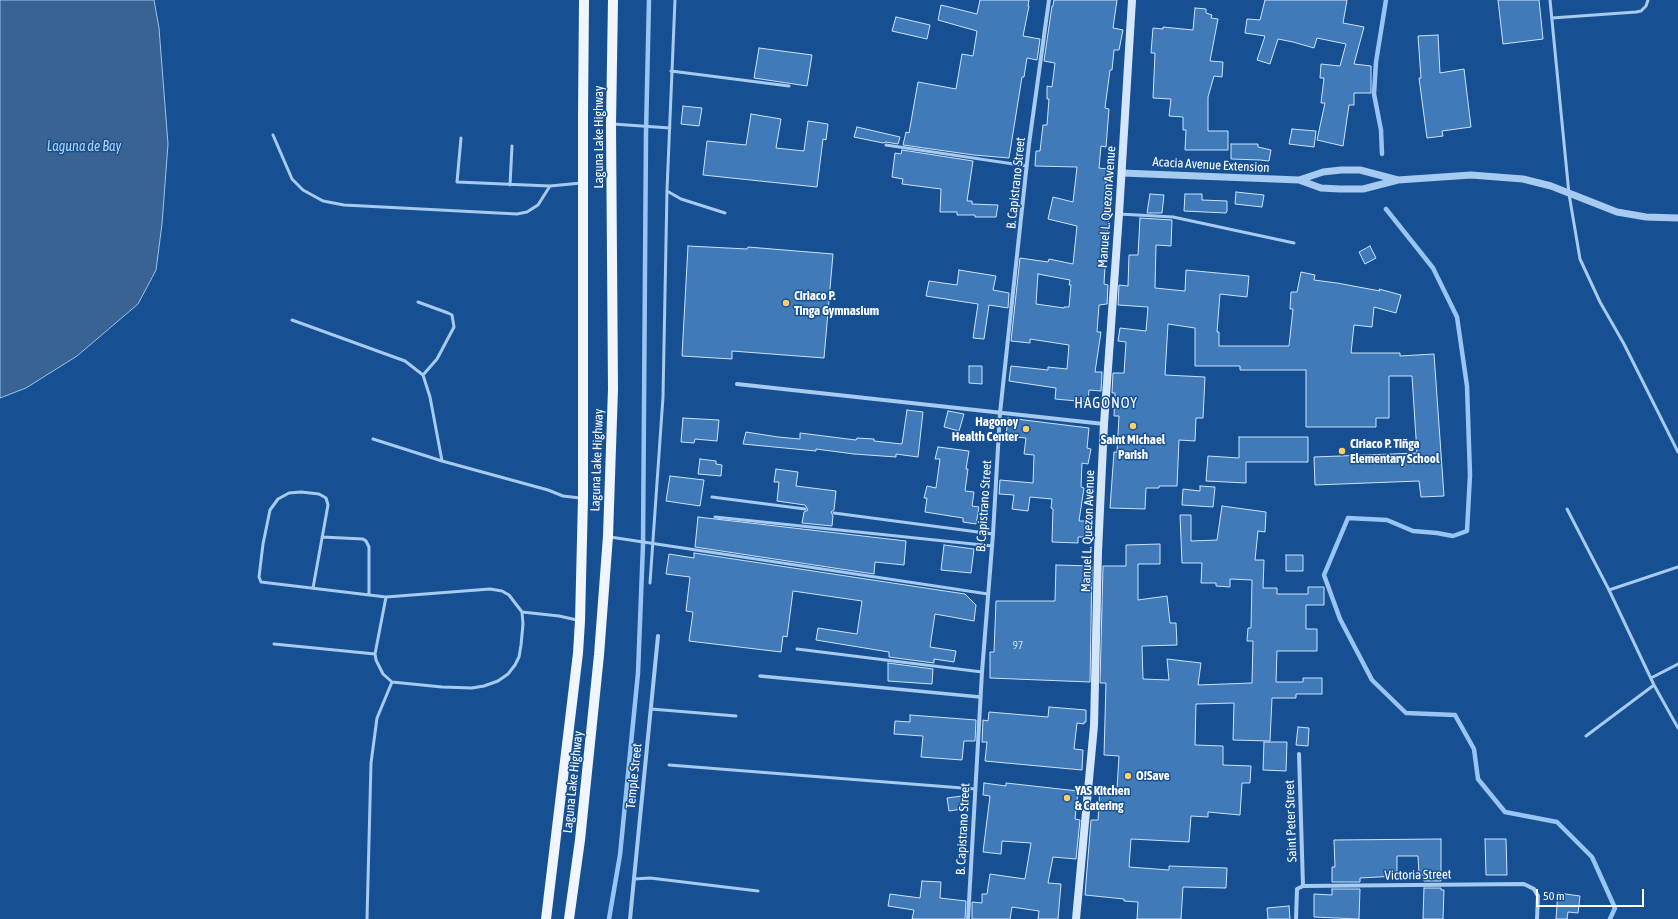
<!DOCTYPE html>
<meta charset="utf-8">
<style>
body{margin:0}
#map{position:relative;width:1678px;height:919px;overflow:hidden;background:#175092;font-family:"Asap Condensed",sans-serif}
canvas{display:block}
.scale{position:absolute;left:1536px;top:889px;width:108px;height:18px;box-sizing:border-box;border:2px solid #fff;border-top:0;padding-left:5px;font-size:12px;line-height:14px;white-space:nowrap;color:#fff;-webkit-text-stroke:3px #175092;paint-order:stroke}
</style>
<div id="map">
<canvas width="1678" height="919"></canvas>
<div class="scale">50 m</div>
</div>
<script>
const ctx = document.querySelector('canvas').getContext('2d');
ctx.lineJoin = 'round';
function fillPath(path, color) {
  ctx.fillStyle = color;
  ctx.fill(path, 'evenodd');
}
function shape(rows) {
  const path = new Path2D();
  for (const r of rows) {
    path.moveTo(r[0], r[1]);
    for (let i = 2; i < r.length; i += 2) path.lineTo(r[i], r[i + 1]);
  }
  return path;
}
function trace(path, color, width, dash) {
  ctx.strokeStyle = color;
  ctx.lineWidth = width;
  ctx.lineCap = dash ? 'butt' : 'round';
  ctx.setLineDash(dash || []);
  ctx.stroke(path);
}
function drawText(font, color, halo, rows, align = 'center') {
  ctx.font = font + ' "Asap Condensed",sans-serif';
  ctx.lineWidth = 3;
  ctx.setLineDash([]);
  ctx.textBaseline = 'middle';
  ctx.strokeStyle = halo;
  ctx.fillStyle = color;
  for (const [text, x, y, turn = 0] of rows) {
    ctx.save();
    ctx.translate(x, y);
    ctx.rotate((+turn || 0) * Math.PI / 180);
    ctx.textAlign = isNaN(turn) ? turn : align;
    if (halo) ctx.strokeText(text, 0, 0);
    ctx.fillText(text, 0, 0);
    ctx.restore();
  }
}
const water = shape([
 [0,0,154,0,159,28,168,144,162,224,156,270,138,304,77,356,26,388,0,398,0,0]
]);
const stream = shape([
 [1382,154,1381,130,1374,94,1376,62,1386,0],
 [1386,209,1433,268,1457,317,1467,386,1470,475,1467,531,1453,536,1437,533,1413,531,1387,520,1348,518,1324,575,1340,619,1372,680,1406,713,1455,715,1474,749,1478,779,1505,812,1557,822,1592,857,1615,908,1610,919],
 [609,919,620,855,638,673,643,545,646,133,649,0]
]);
const building = shape([
 [980,0,1029,0,1028,6,1029,6,1023,36,1040,39,1037,60,1027,58,1024,77,1022,77,1009,158,974,155,903,145,906,132,909,133,918,82,956,89,962,54,973,56,977,31,938,20,941,5,977,14,980,0],
 [1054,0,1117,0,1113,28,1123,30,1119,50,1114,50,1112,70,1110,70,1105,108,1109,109,1106,147,1101,146,1099,168,1107,169,1105,195,1111,195,1104,267,1105,267,1104,284,1108,285,1107,304,1099,305,1097,332,1101,332,1095,372,1102,372,1101,391,1089,390,1088,402,1055,399,1056,388,1009,381,1011,366,1048,370,1048,367,1067,369,1069,345,1030,339,1030,343,1011,341,1020,258,1048,262,1049,259,1073,264,1077,226,1048,219,1053,197,1073,202,1077,167,1035,166,1036,151,1040,151,1043,125,1047,125,1049,99,1047,99,1047,86,1052,87,1055,63,1044,61,1052,6,1053,6,1054,0],
 [1038,274,1070,280,1069,285,1071,285,1069,307,1064,307,1064,308,1036,304,1038,274],
 [1265,0,1347,0,1343,23,1364,27,1354,64,1371,66,1371,93,1354,93,1354,105,1349,105,1343,146,1317,140,1325,103,1321,103,1324,78,1320,78,1321,64,1340,66,1346,44,1317,38,1314,48,1293,42,1278,39,1270,64,1257,60,1265,36,1245,33,1247,19,1260,20,1265,0],
 [1498,0,1539,0,1543,39,1503,44,1498,0],
 [1195,8,1206,9,1206,13,1212,15,1211,18,1218,19,1210,61,1223,62,1222,77,1214,76,1208,97,1208,131,1228,131,1228,150,1185,150,1186,130,1183,130,1183,117,1169,116,1171,99,1153,98,1155,53,1151,53,1153,28,1163,29,1163,27,1193,30,1195,8],
 [896,17,930,25,927,39,892,31,896,17],
 [1438,35,1440,73,1464,69,1471,127,1442,131,1443,136,1427,138,1419,78,1421,78,1418,36,1438,35],
 [759,48,812,55,807,86,754,78,759,48],
 [683,106,702,108,699,126,681,124,683,106],
 [751,114,781,119,776,148,804,151,808,121,828,124,826,140,823,139,817,187,703,175,707,141,746,145,751,114],
 [857,127,900,137,898,144,886,142,883,143,854,137,857,127],
 [1292,129,1316,131,1314,147,1289,144,1292,129],
 [1231,144,1258,144,1258,147,1271,150,1269,161,1260,160,1231,159,1231,144],
 [902,150,973,161,967,201,972,201,972,204,998,205,996,217,975,217,975,215,957,215,957,212,940,212,941,189,902,184,903,179,892,177,895,153,901,154,902,150],
 [1236,192,1264,195,1262,207,1235,204,1236,192],
 [1150,194,1164,195,1162,213,1147,213,1150,194],
 [1185,194,1202,194,1202,200,1227,201,1227,211,1226,213,1184,211,1185,194],
 [1140,218,1172,220,1171,246,1156,245,1155,288,1185,291,1186,270,1249,276,1247,297,1220,294,1217,332,1219,332,1219,346,1289,346,1293,309,1290,309,1291,292,1297,292,1301,272,1315,275,1314,280,1337,283,1380,291,1379,289,1401,295,1396,313,1374,307,1372,327,1354,325,1351,353,1400,353,1400,356,1434,354,1444,496,1421,497,1419,481,1315,485,1314,457,1417,453,1412,376,1389,376,1389,418,1376,418,1376,427,1306,427,1306,370,1240,370,1240,366,1195,366,1195,328,1168,324,1165,375,1205,377,1203,418,1196,418,1195,441,1179,440,1177,486,1159,486,1159,488,1146,488,1145,509,1110,508,1114,452,1117,452,1119,416,1114,416,1115,393,1112,393,1113,373,1124,373,1126,342,1118,341,1120,328,1146,331,1148,307,1118,305,1119,285,1128,286,1129,255,1138,255,1140,218],
 [688,246,747,249,748,247,833,254,824,358,732,351,732,359,682,356,688,246],
 [1370,246,1376,258,1365,264,1359,252,1370,246],
 [959,270,996,276,993,290,1009,293,1008,308,989,305,984,339,973,338,978,304,926,296,929,281,957,285,959,270],
 [969,366,982,366,982,384,969,383,969,366],
 [907,410,923,412,918,457,896,454,896,457,854,454,816,449,816,451,743,444,746,432,778,437,800,439,800,433,856,440,857,438,874,439,874,441,902,444,907,410],
 [948,411,964,414,959,431,944,427,948,411],
 [683,418,719,420,717,441,695,439,694,443,681,442,683,418],
 [1008,418,1089,428,1087,448,1091,449,1088,464,1082,463,1081,487,1084,488,1079,521,1089,521,1089,537,1078,537,1078,543,1052,542,1053,509,1051,508,1052,499,1030,497,1028,511,1012,509,1014,495,999,494,1000,480,1033,483,1034,455,1024,454,1026,438,1006,436,1008,418],
 [1239,437,1308,437,1308,462,1246,462,1246,483,1206,481,1208,456,1239,458,1239,437],
 [938,447,969,451,966,469,968,469,965,491,974,492,972,506,979,507,976,524,963,522,963,518,925,512,927,498,924,498,927,486,936,488,940,459,935,459,938,447],
 [700,459,716,461,716,464,722,465,721,476,698,474,700,459],
 [776,469,798,472,796,486,836,491,834,510,831,512,833,516,832,526,802,523,804,512,808,510,805,505,777,501,779,482,774,482,776,469],
 [670,476,704,480,700,506,666,501,670,476],
 [1200,486,1215,487,1213,507,1182,505,1183,489,1200,491,1200,486],
 [1222,506,1266,512,1265,532,1258,531,1255,560,1264,560,1263,588,1277,588,1277,594,1308,594,1308,587,1324,587,1324,605,1306,605,1306,629,1317,629,1317,651,1277,651,1276,682,1303,682,1303,678,1322,678,1322,694,1296,694,1296,698,1272,698,1270,741,1233,740,1234,703,1196,704,1195,745,1223,746,1223,765,1251,766,1250,783,1242,783,1240,815,1208,812,1208,817,1191,816,1189,842,1131,839,1129,867,1169,870,1169,866,1227,868,1226,888,1183,887,1181,919,1137,919,1138,902,1124,901,1124,899,1085,895,1091,820,1098,820,1100,788,1117,789,1119,756,1104,755,1106,683,1100,683,1103,566,1126,566,1126,545,1160,544,1160,564,1138,564,1138,600,1167,596,1170,623,1176,623,1177,645,1142,646,1143,679,1169,680,1167,659,1201,663,1198,685,1252,683,1253,641,1247,641,1248,628,1251,628,1252,580,1230,579,1230,587,1216,586,1216,583,1201,583,1202,563,1182,563,1180,515,1191,515,1191,541,1217,540,1222,506],
 [698,517,906,541,904,565,875,562,874,574,695,547,698,517],
 [944,545,974,549,971,573,941,570,944,545],
 [694,553,965,594,976,605,974,621,935,614,930,647,956,651,954,662,934,659,934,663,889,657,889,652,816,640,818,628,857,634,862,601,793,591,787,637,783,636,781,652,689,641,693,612,686,611,690,577,666,574,669,554,694,558,694,553],
 [1286,555,1303,555,1303,571,1286,571,1286,555],
 [1056,565,1092,566,1090,682,990,678,990,652,994,652,996,601,1055,601,1056,565],
 [888,663,933,669,932,684,888,681,888,663],
 [1049,707,1086,710,1086,722,1084,722,1084,724,1077,723,1074,749,1083,750,1082,770,985,761,987,742,982,742,983,720,988,721,989,712,1048,717,1049,707],
 [910,715,976,720,975,741,964,741,962,760,921,757,923,736,894,734,895,721,910,722,910,715],
 [1298,727,1309,728,1308,746,1296,745,1298,727],
 [1264,742,1287,742,1286,771,1263,770,1264,742],
 [984,783,1006,786,1006,783,1078,791,1075,819,1080,820,1076,859,1053,857,1048,883,1061,884,1058,919,1038,919,1039,911,1012,907,1010,919,972,919,972,902,982,903,982,894,987,894,990,874,1025,879,1031,843,1002,841,1001,854,983,852,990,796,983,795,984,783],
 [962,796,962,809,949,811,947,798,962,796],
 [1441,839,1441,881,1424,881,1424,875,1419,875,1418,856,1397,856,1397,876,1360,878,1360,882,1332,882,1332,867,1335,867,1334,840,1441,839],
 [1485,839,1506,839,1507,875,1486,875,1485,839],
 [922,881,941,882,940,898,966,901,965,919,912,919,914,910,888,906,890,894,920,898,922,881],
 [1424,888,1441,888,1441,890,1444,890,1443,919,1423,919,1424,888],
 [1332,889,1360,889,1359,919,1314,917,1314,894,1332,895,1332,889],
 [1558,893,1580,896,1578,913,1568,912,1567,919,1556,919,1558,893],
 [1289,906,1290,919,1268,919,1267,908,1289,906]
]);
const service = shape([
 [1550,0,1569,194,1580,259,1600,302,1624,344,1678,452],
 [1552,18,1636,12,1641,11,1646,6,1648,0],
 [671,71,789,86],
 [613,124,670,128],
 [273,135,292,179,303,190,323,201,344,205,517,214,527,212,538,205,550,186,581,183],
 [461,138,457,182,550,186],
 [886,145,1027,166],
 [510,185,512,146],
 [667,191,681,199,725,213],
 [1119,214,1173,217,1294,243],
 [418,302,448,313,452,315,454,327,437,359,423,375],
 [292,320,405,361,423,375,430,397,442,461],
 [373,439,442,461,548,490,563,496,580,498],
 [712,497,805,509],
 [1567,509,1609,590,1654,685,1678,728],
 [834,513,993,534],
 [715,517,992,546],
 [322,537,363,539,366,541,369,547,369,594],
 [610,537,988,594],
 [650,583,663,397,667,190,675,0],
 [313,588,328,505,326,498,319,494,301,492,289,493,278,499,270,510,263,544,259,577,261,582,386,597,490,589,502,591,509,595,522,612,523,624,521,645,519,657,515,665,508,674,498,681,484,686,472,688,442,687,392,682,383,674,376,660,375,654,386,597],
 [1609,590,1678,567],
 [522,612,559,616,577,620],
 [274,644,375,654],
 [797,649,982,672],
 [1651,678,1678,664],
 [651,709,736,716],
 [1586,736,1654,685],
 [669,765,975,789],
 [634,879,650,878,758,891],
 [367,919,371,763,377,718,392,682]
]);
const pedestrian = shape([
 [760,676,980,697]
]);
const minor = shape([
 [737,384,1104,424],
 [1299,754,1303,886],
 [630,919,658,636],
 [968,919,982,672,993,534,1000,413,1029,144,1049,0],
 [1296,919,1297,889,1303,886,1524,884,1534,889,1538,896,1537,919]
]);
const tertiary = shape([
 [1122,173,1299,180,1321,188,1340,189,1363,189,1398,180,1471,175,1523,179,1551,186,1617,212,1646,217,1678,218],
 [1299,180,1323,172,1341,170,1360,170,1398,180]
]);
const secondary = shape([
 [1076,919,1094,726,1098,552,1104,424,1119,214,1132,0]
]);
const primary = shape([
 [546,919,578,653,580,621,583,498,583,115,584,0],
 [569,919,580,840,599,655,608,536,613,389,611,124,613,0]
]);
const markers = [
 [786,303,4,"#ffce65"],
 [1133,426,4,"#ffce65"],
 [1026,429,4,"#ffce65"],
 [1342,451,4,"#ffce65"],
 [1128,776,4,"#ffce65"],
 [1067,798,4,"#ffce65"]
];
const numberNames = [
 ["97",1018,646]
];
const streetNames = [
 ["Laguna Lake Highway",599,137,-90],
 ["Acacia Avenue Extension",1211,165,3],
 ["B. Capistrano Street",1016,183,-84],
 ["Manuel L. Quezon Avenue",1107,207,-86],
 ["Laguna Lake Highway",597,460,-88],
 ["B. Capistrano Street",984,506,-86],
 ["Manuel L. Quezon Avenue",1088,531,-88],
 ["Temple Street",634,776,-84],
 ["Laguna Lake Highway",573,782,-84],
 ["Saint Peter Street",1291,821,-92],
 ["B. Capistrano Street",963,829,-87],
 ["Victoria Street",1418,875,-1]
];
const poiNames = [
 ["Ciriaco P.",794,296],
 ["Tinga Gymnasium",794,311],
 ["Hagonoy",1018,422,"right"],
 ["Health Center",1018,437,"right"],
 ["Saint Michael",1133,440,"center"],
 ["Parish",1133,455,"center"],
 ["Ciriaco P. Tiñga",1350,444],
 ["Elementary School",1350,459],
 ["O!Save",1136,776],
 ["YAS Kitchen",1075,791],
 ["& Catering",1075,806]
];
const waterNames = [
 ["Laguna de Bay",84,147]
];
const quarterNames = [
 ["HAGONOY",1106,403]
];
fillPath(water, '#396392');
trace(water, '#98c5f3', 1);
trace(stream, '#98c5f3', 4.5);
fillPath(building, '#407ab9');
trace(building, '#cde3fb', 1);
trace(service, '#a6caf0', 3);
trace(pedestrian, '#a6caf0', 3.5);
trace(minor, '#a6caf0', 4);
trace(tertiary, '#a6caf0', 7);
trace(secondary, '#d4e6fb', 8);
trace(primary, '#eff6ff', 10);
for (const [x, y, r, color] of markers) {
  const dot = new Path2D();
  dot.arc(x, y, r, 0, 2 * Math.PI);
  ctx.fillStyle = color;
  ctx.fill(dot);
  trace(dot, '#175092', 1.5);
}
drawText('11px', '#cfdeee', null, numberNames);
drawText('13px', '#fff', '#175092', streetNames);
drawText('bold 13px', '#fff', '#175092', poiNames, 'left');
drawText('italic 14px', '#b2d4f7', '#175092', waterNames);
ctx.letterSpacing = '1px';
drawText('15px', '#fff', '#175092', quarterNames);
ctx.letterSpacing = '0px';
</script>
